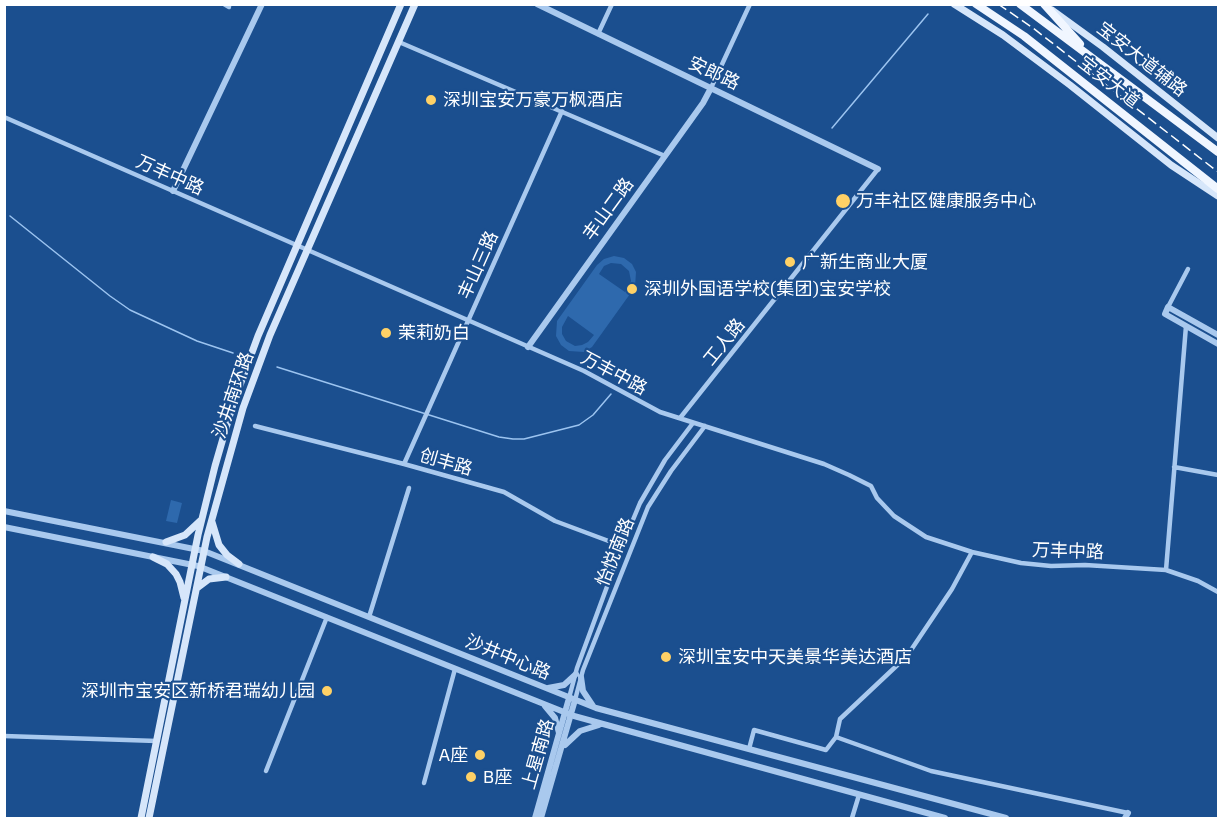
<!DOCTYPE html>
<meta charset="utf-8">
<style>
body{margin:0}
#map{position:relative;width:1223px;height:823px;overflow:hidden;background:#1b4f8f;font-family:"Exo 2",sans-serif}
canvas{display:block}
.frame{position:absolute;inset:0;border:6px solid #fff;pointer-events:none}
</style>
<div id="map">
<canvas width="1223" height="823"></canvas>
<div class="frame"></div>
</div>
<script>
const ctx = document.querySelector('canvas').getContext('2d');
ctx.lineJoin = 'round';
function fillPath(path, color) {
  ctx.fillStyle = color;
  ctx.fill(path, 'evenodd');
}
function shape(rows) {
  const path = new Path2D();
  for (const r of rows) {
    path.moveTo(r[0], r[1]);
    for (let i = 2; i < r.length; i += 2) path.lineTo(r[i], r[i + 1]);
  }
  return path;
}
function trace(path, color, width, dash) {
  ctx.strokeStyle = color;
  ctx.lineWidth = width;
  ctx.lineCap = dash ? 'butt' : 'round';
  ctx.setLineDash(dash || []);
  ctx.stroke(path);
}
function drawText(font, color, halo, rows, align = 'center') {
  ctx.font = font + ' "Exo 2","Noto Sans SC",sans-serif';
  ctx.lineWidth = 4.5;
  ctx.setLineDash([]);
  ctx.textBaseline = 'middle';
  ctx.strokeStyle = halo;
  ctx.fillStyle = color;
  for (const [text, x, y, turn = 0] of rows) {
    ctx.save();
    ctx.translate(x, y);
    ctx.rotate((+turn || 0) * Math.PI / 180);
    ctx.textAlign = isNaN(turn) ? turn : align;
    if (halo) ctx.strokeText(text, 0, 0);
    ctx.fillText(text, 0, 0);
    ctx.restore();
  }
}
const green = shape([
 [614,256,624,258,632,264,636,272,635,287,592,347,584,352,569,351,561,345,556,336,557,321,597,265,604,259],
 [611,263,621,264,629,271,631,281,625,292,599,274,604,266],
 [568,316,594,335,588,342,582,345,575,346,566,341,562,334,562,327],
 [171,500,182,503,177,523,166,521]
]);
const stream = shape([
 [832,128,928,14],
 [10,216,110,296,130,310,197,341,233,353],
 [277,367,499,437,513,439,524,439,579,425,593,415,611,394]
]);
const minor = shape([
 [224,4,229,7],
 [598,34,612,4],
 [399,42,665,156],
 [711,88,750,4],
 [4,117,584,371,660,412,824,464,849,475,871,486,877,498,894,516,926,537,972,552,1021,563,1051,566,1085,565,1166,570,1198,581,1218,592],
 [1168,307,1188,269],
 [680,418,878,169],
 [255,426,404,464,504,492,555,521,622,546],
 [404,464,562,111],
 [1174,467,1218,475],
 [1166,570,1186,326],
 [369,617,409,488],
 [569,698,577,668,622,546,640,503,665,460,693,423],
 [575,700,583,670,648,507,671,471,705,426],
 [4,736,157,741],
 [836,737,931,771,1128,813],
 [749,749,754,730,826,750,836,737,840,719,907,656,952,589,972,552],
 [266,771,327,617],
 [424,783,455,669],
 [852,818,859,795]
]);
const tertiary = shape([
 [537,4,878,169],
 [173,191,262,4],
 [1218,335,1168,307,1165,314,1218,344],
 [528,347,703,103,711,88],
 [4,511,204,551,596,708,1006,818],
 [4,527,198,566,574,716,945,818],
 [581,677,583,691,593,706],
 [548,688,564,685,576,674],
 [545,706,555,718,559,733],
 [565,745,580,731,599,725],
 [535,818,569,698],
 [541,818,575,700],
 [1125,818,1128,813]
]);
const secondary = shape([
 [954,4,1003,35,1070,85,1171,165,1218,196],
 [1052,10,1103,47,1218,138],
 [212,522,219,545,227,555,239,564],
 [166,542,185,535,200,521],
 [153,557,167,564,176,574,180,582,184,598],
 [197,588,209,579,226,577],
 [141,818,198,535,215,466,233,404,258,336,401,4],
 [149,818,207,537,243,408,270,335,415,4]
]);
const primary = shape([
 [976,4,1024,36,1218,189],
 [1020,4,1218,152],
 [1044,4,1080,44]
]);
const rail = shape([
 [998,4,1033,28,1218,172]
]);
const markers = [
 [431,100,6,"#ffd166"],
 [843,201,8,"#ffd166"],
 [790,262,6,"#ffd166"],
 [632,289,6,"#ffd166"],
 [386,333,6,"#ffd166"],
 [666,657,6,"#ffd166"],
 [327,691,6,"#ffd166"],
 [480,755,6,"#ffd166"],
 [471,777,6,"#ffd166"]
];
const streetNames = [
 ["宝安大道辅路",1142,59,38],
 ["安郎路",714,73,25],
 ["宝安大道",1109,82,38],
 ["万丰中路",170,175,24],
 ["丰山二路",608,209,-54],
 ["丰山三路",478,265,-66],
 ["工人路",724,342,-51],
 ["万丰中路",614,373,28],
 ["沙井南环路",233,395,-71],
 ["创丰路",446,462,16],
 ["万丰中路",1068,551,2],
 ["怡悦南路",615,552,-68],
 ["沙井中心路",508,657,22],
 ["上星南路",538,754,-74]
];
const poiNames = [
 ["深圳宝安万豪万枫酒店",443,100],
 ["万丰社区健康服务中心",856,201],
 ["广新生商业大厦",802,262],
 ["深圳外国语学校(集团)宝安学校",644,289],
 ["茉莉奶白",398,333],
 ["深圳宝安中天美景华美达酒店",678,657],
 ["深圳市宝安区新桥君瑞幼儿园",315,691,"right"],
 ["A座",468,755,"right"],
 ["B座",483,777]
];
fillPath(green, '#2e69ad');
trace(stream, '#9cc4f0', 1.5);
trace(minor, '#a9c9ee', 4.5);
trace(tertiary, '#a9c9ee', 6);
trace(secondary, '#d6e6fa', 7);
trace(primary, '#f0f6ff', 8);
trace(rail, '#fff', 1.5, [10, 4.5]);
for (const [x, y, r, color] of markers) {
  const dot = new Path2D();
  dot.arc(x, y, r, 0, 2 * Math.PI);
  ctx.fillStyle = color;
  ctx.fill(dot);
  trace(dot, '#1b4f8f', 2);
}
drawText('18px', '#fff', '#1b4f8f', streetNames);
drawText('18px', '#fff', '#1b4f8f', poiNames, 'left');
</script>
